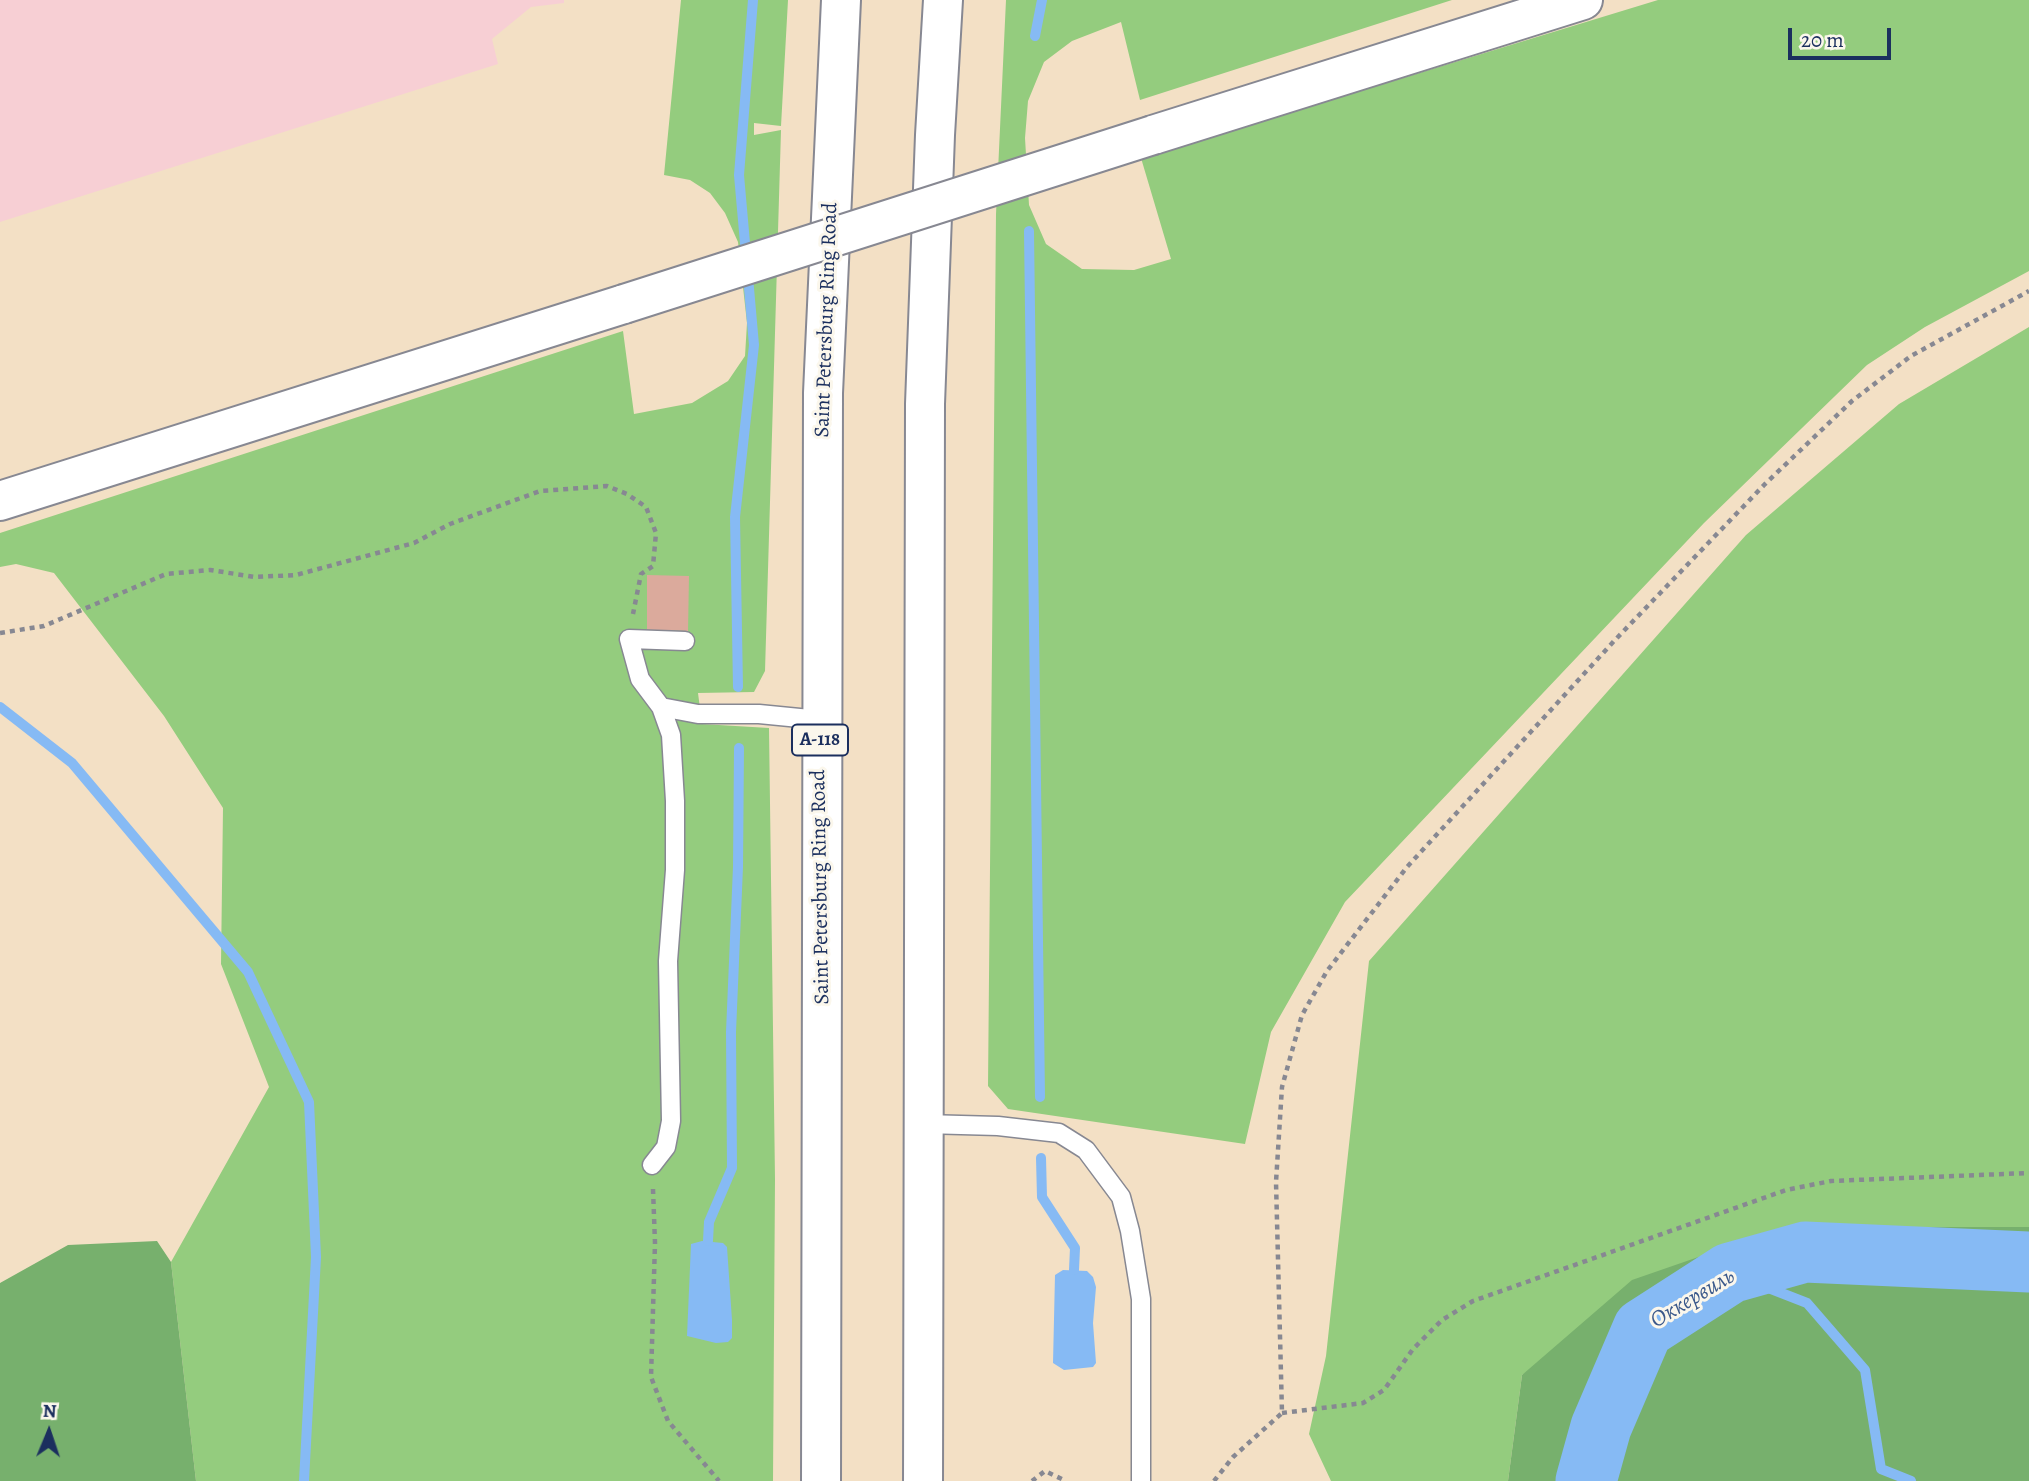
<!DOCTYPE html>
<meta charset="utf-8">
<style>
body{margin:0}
#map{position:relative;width:2029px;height:1481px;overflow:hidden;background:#f3e0c5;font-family:Alegreya,serif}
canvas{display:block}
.north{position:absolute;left:14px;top:1397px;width:70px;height:70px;-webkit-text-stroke:5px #fbf7ec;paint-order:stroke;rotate:2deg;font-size:19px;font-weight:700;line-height:28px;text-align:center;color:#1b2f5e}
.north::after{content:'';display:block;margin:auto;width:24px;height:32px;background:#1b2f5e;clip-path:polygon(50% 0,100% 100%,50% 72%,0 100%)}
.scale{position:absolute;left:1788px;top:28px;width:103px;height:32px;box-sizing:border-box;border:4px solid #1b2f5e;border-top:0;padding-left:9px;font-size:21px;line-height:24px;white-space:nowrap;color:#1b2f5e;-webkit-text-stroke:5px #fbf7ec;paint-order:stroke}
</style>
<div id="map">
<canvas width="2029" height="1481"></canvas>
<div class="north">N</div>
<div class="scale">20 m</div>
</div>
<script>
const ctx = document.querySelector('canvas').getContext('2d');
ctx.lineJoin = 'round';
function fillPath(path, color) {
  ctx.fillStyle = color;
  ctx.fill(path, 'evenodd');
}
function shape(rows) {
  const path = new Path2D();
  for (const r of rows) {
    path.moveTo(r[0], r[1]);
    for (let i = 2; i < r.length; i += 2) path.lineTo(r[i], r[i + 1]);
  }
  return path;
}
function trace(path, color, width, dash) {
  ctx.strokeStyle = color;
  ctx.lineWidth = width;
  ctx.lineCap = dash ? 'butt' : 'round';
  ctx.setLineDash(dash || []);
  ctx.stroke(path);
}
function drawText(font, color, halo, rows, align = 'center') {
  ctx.font = font + ' Alegreya,serif';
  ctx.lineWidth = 6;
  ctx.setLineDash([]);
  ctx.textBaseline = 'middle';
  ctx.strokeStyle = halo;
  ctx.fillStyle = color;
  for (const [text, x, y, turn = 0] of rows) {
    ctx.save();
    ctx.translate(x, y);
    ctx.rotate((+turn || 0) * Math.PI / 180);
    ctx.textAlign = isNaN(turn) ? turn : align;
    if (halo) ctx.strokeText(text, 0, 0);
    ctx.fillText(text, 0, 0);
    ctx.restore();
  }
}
const built = shape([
 [0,0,564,0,564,3,531,7,492,39,498,64,0,222]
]);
const green = shape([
 [681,0,788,0,781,126,754,123,754,135,781,130,765,671,754,692,698,693,702,724,769,728,775,1179,773,1481,196,1481,171,1262,269,1087,221,964,223,808,164,716,54,573,16,564,0,567,0,533,623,331,634,414,692,403,728,381,745,356,747,323,738,242,725,213,710,193,690,180,664,175],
 [1006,0,1452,0,1140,100,1121,22,1072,41,1044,62,1028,101,1025,138,1029,205,1046,244,1082,269,1134,270,1171,259,1141,158,1658,0,2029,0,2029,271,1925,327,1867,365,1704,523,1345,902,1271,1032,1245,1144,1008,1109,988,1086,996,214],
 [2029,327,2029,1227,1785,1227,1522,1375,1508,1481,1331,1481,1309,1434,1326,1356,1369,961,1746,535,1899,404]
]);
const forest = shape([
 [1785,1227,2029,1227,2029,1481,1508,1481,1522,1375,1632,1280],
 [157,1241,171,1262,196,1481,0,1481,0,1283,68,1245]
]);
const water = shape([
 [702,1241,723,1243,727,1247,732,1320,732,1338,728,1342,716,1343,687,1336,691,1244],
 [1063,1270,1087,1271,1093,1277,1096,1287,1093,1323,1096,1363,1093,1367,1064,1370,1053,1363,1055,1275]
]);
const stream = shape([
 [1035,36,1042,0],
 [1029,231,1040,1097],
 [738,687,735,517,754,345,739,175,753,0],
 [0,707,72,763,248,972,309,1102,316,1257,304,1481],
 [1041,1158,1042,1197,1075,1248,1074,1270],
 [708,1241,709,1222,732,1168,731,1032,738,867,739,748],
 [1730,1273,1807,1303,1865,1370,1881,1469,1911,1481]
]);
const river = shape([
 [1586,1481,1601,1427,1643,1329,1730,1273,1805,1252,2029,1262]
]);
const building = shape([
 [647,575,689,576,688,631,647,630]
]);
const path = shape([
 [0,633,44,626,166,574,210,570,255,577,296,575,414,543,450,524,540,491,607,486,627,494,646,507,656,533,653,566,641,574,633,614],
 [653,1189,655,1243,651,1377,668,1421,719,1481],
 [1282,1413,1363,1403,1384,1390,1413,1349,1442,1320,1473,1301,1786,1190,1831,1181,2029,1173],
 [1032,1481,1045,1471,1066,1481],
 [1214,1481,1233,1457,1282,1413,1276,1182,1282,1087,1302,1015,1327,971,1407,867,1615,640,1765,484,1852,401,1911,356,2029,291]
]);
const lane = shape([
 [661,707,698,714,759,714,820,720],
 [924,1124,998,1126,1059,1133,1086,1150,1121,1197,1130,1231,1141,1299,1141,1481],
 [652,1165,666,1147,671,1121,668,961,675,870,675,801,671,735,661,707,640,679,629,639,685,641]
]);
const secondary = shape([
 [1153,135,1583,0],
 [0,501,624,304]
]);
const highway = shape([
 [821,1481,823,393,841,0],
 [923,1481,925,404,935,135,943,0]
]);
const secondaryBridge = shape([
 [624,304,1153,135]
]);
const shields = [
 [820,740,56]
];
const shieldNames = [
 ["А-118",820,740]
];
const streetNames = [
 ["Saint Petersburg Ring Road",827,320,-88],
 ["Saint Petersburg Ring Road",821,887,-91]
];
const waterNames = [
 ["Оккервиль",1693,1299,-31]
];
fillPath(built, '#f7cfd4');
fillPath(green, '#94cc7e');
fillPath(forest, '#77b06d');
fillPath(water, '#86baf4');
trace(stream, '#86baf4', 10);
trace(river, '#86baf4', 61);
fillPath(building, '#dbaa9c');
trace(lane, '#878892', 21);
trace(secondary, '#878892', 42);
trace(highway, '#878892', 42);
trace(path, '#878892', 4.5, [5, 5]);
trace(lane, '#fff', 18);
trace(secondary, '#fff', 38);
trace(highway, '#fff', 38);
trace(secondaryBridge, '#878892', 42, []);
trace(secondaryBridge, '#fff', 38);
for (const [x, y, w] of shields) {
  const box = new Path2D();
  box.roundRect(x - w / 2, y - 15.5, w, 31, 5);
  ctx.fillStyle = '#fbf7ec';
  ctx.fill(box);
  trace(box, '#1b2f5e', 2);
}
drawText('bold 19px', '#1b2f5e', null, shieldNames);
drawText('21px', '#1b2f5e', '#fbf7ec', streetNames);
drawText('italic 23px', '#3b598b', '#fbf7ec', waterNames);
</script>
